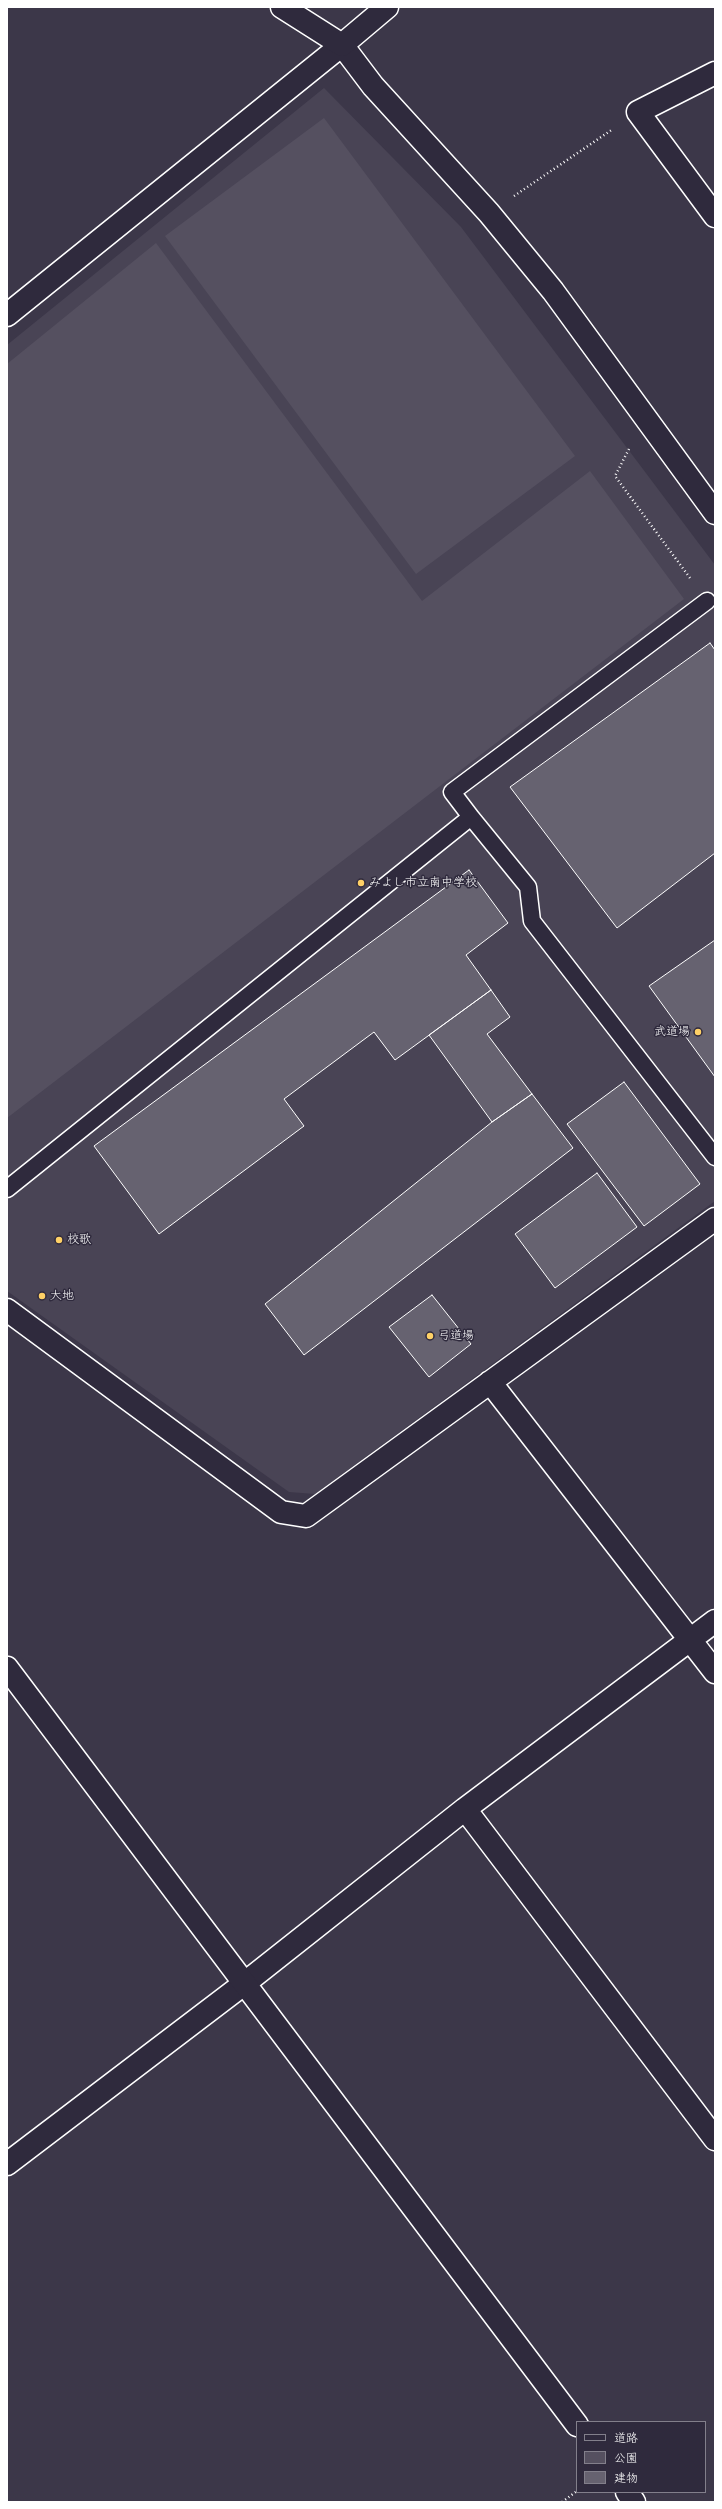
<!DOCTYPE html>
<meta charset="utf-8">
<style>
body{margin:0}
#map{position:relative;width:722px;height:2509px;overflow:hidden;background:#3c3749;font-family:"Balsamiq Sans","Klee One",sans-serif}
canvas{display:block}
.frame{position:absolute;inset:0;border:8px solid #fff;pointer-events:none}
.legend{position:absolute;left:576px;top:2421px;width:130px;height:72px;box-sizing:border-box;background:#2f2a3d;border:1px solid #827f8b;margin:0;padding:5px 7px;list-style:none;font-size:12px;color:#fff}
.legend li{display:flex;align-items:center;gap:8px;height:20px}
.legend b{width:20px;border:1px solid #827f8b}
</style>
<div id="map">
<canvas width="722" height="2509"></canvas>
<div class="frame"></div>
<ul class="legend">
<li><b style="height:5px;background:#2f2a3d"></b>道路</li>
<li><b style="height:11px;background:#555060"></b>公園</li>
<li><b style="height:11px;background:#666270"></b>建物</li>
</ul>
</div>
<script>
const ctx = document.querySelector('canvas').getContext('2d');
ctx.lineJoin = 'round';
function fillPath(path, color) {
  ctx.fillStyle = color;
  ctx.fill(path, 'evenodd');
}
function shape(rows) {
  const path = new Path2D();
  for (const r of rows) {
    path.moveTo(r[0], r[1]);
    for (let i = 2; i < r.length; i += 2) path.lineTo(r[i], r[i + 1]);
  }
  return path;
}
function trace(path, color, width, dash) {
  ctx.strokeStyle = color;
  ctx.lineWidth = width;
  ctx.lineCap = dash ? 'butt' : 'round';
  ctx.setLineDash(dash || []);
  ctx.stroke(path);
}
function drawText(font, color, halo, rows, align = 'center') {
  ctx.font = font + ' "Balsamiq Sans","Klee One",sans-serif';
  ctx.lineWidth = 3;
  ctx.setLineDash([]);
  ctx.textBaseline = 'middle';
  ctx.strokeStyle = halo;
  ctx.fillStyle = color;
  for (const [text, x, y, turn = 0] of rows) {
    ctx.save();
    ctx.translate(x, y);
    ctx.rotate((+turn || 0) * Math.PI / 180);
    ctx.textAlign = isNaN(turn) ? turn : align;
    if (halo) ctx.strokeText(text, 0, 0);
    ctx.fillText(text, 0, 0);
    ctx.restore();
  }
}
const built = shape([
 [324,88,461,227,715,565,715,1201,315,1494,289,1492,7,1291,7,345]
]);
const green = shape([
 [324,118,575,456,416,574,165,236],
 [156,243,422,601,590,471,684,599,7,1118,7,364]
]);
const building = shape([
 [710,643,715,650,715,853,617,928,510,787,710,643],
 [469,870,508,923,466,955,491,990,395,1060,374,1032,284,1099,304,1126,159,1234,94,1146,469,870],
 [715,940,715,1077,649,986,715,940],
 [491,990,510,1017,487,1034,532,1094,492,1122,429,1035,491,990],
 [624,1082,700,1184,644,1226,567,1124,624,1082],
 [532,1094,573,1148,304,1355,265,1304,492,1122,532,1094],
 [597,1173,637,1227,555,1288,515,1234,597,1173],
 [432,1295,471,1344,429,1377,389,1327,432,1295]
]);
const path = shape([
 [514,196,613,129],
 [629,449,615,476,690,578],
 [562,2502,577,2491]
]);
const service = shape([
 [471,817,528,887,532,921,715,1157],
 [7,1189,471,817,452,792,707,601]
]);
const minor = shape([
 [715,73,638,112,715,216],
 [7,315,342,45,373,86,489,213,553,291,715,513],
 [7,1310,281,1512,306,1516,715,1219],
 [490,1382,715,1672],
 [465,1809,715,2139],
 [7,2164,245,1983,465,1809,715,1621]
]);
const tertiary = shape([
 [282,7,342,45,387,7],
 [7,1668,577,2425],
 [627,2492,634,2502]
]);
const markers = [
 [361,883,4,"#ffd166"],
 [698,1032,4,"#ffd166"],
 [59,1240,4,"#ffd166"],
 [42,1296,4,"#ffd166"],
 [430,1336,4,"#ffd166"]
];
const poiNames = [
 ["みよし市立南中学校",369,883],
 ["武道場",690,1032,"right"],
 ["校歌",67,1240],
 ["大地",50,1296],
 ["弓道場",438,1336]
];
fillPath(built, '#494455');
fillPath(green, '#555060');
fillPath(building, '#666270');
trace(building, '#fff', 1);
trace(service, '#fff', 19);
trace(minor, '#fff', 25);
trace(tertiary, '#fff', 25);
trace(path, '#fff', 2.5, [1, 3]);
trace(service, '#2f2a3d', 16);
trace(minor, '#2f2a3d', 22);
trace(tertiary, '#2f2a3d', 22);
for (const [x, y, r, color] of markers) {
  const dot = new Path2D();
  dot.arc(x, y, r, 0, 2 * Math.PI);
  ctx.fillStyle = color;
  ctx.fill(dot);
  trace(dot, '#2f2a3d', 1.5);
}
drawText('12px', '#fff', '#2f2a3d', poiNames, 'left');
</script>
